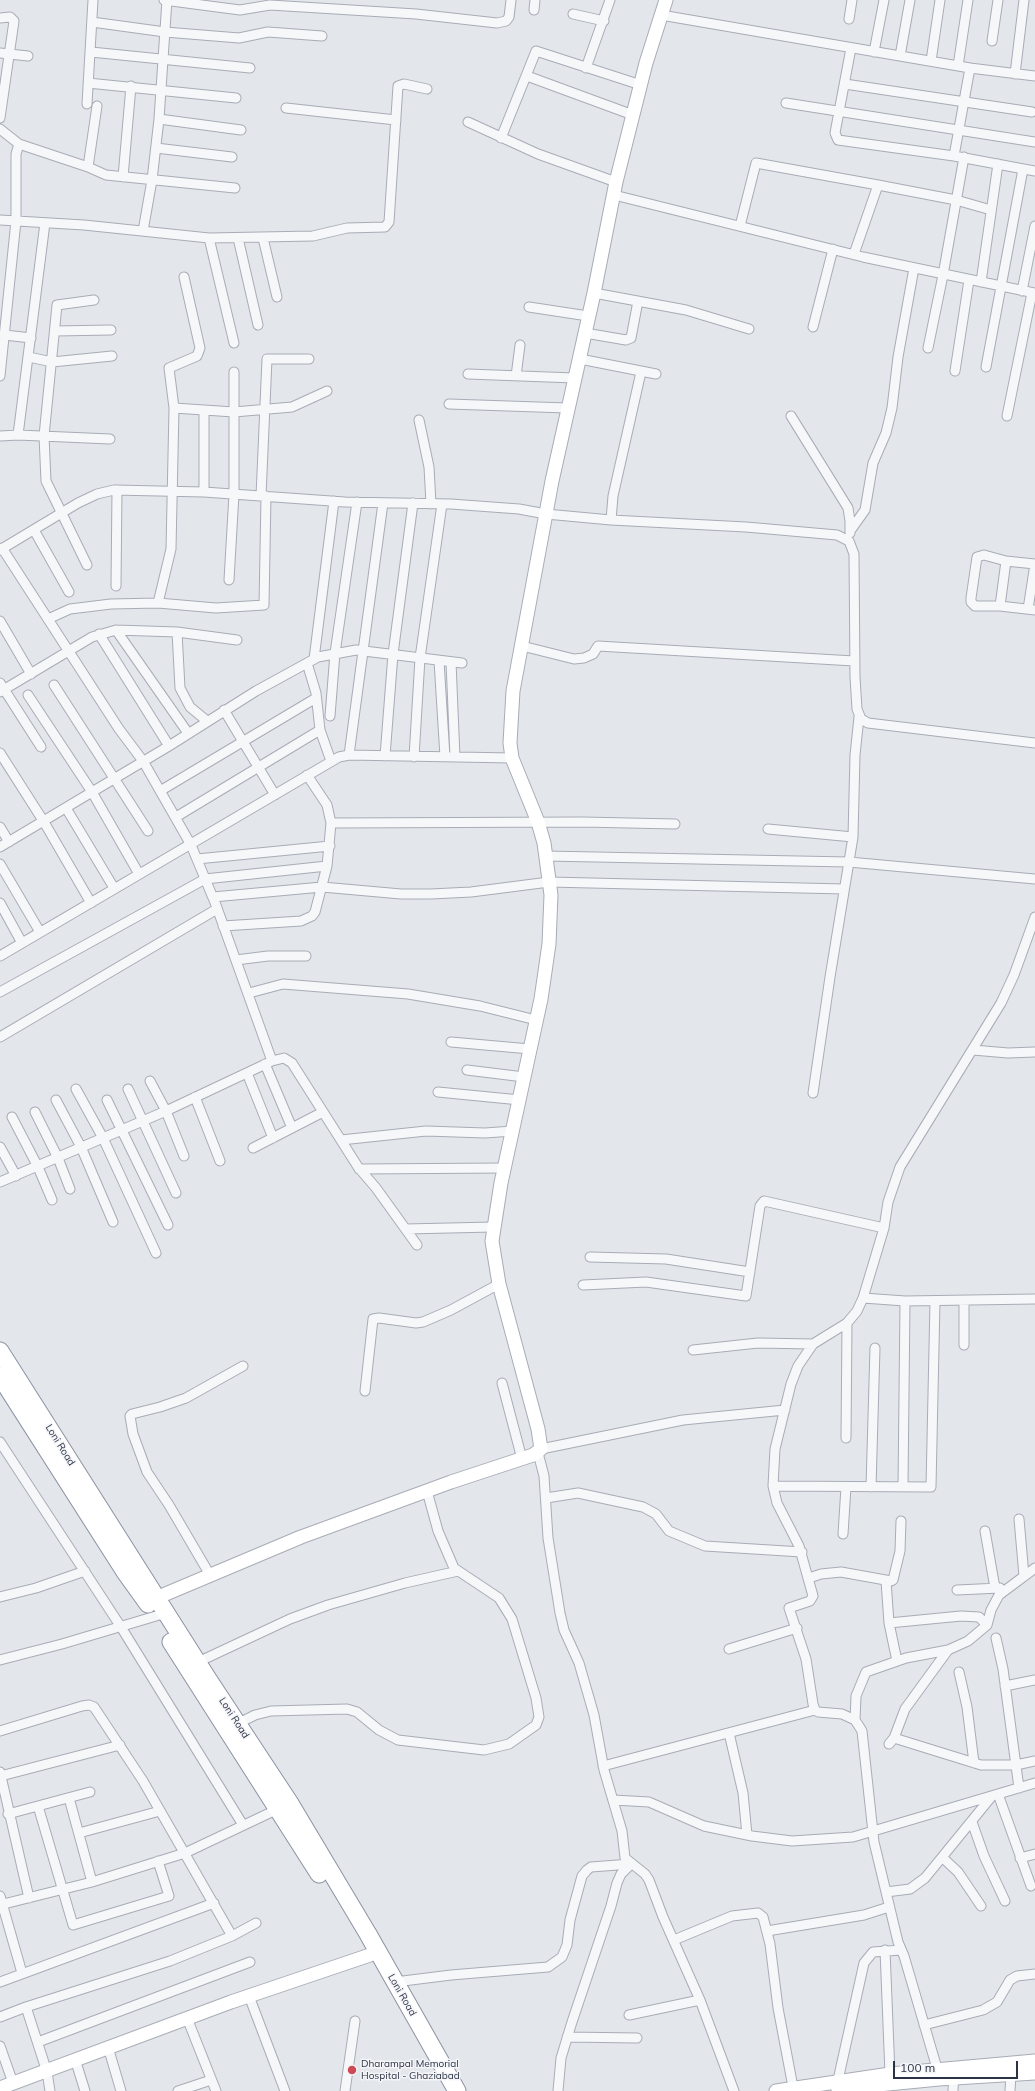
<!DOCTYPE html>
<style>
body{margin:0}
#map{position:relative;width:1035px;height:2091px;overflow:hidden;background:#e3e6eb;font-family:Mulish,sans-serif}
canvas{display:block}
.scale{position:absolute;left:893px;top:2061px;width:125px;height:18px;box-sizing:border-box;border:2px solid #2b3244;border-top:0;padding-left:5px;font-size:12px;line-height:14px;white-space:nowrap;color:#2b3244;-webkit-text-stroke:3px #f3f5f8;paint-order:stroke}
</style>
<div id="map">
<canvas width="1035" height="2091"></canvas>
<div class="scale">100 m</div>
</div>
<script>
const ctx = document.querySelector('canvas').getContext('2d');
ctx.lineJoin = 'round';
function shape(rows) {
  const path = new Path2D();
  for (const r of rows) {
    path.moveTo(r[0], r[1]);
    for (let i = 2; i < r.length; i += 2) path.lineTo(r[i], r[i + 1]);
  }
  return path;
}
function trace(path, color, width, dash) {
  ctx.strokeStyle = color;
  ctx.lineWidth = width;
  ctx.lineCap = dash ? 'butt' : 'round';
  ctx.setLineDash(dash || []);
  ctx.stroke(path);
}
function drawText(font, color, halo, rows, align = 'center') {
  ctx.font = font + ' Mulish,sans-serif';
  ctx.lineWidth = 3;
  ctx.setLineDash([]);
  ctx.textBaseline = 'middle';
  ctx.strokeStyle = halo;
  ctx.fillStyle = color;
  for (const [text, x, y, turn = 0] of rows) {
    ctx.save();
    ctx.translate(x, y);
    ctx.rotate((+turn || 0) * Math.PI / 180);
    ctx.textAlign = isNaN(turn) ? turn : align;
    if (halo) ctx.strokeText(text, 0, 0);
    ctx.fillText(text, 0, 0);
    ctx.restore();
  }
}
const street = shape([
 [164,0,240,10,270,5,416,14,497,23,506,21,509,17,511,0],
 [534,10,535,0],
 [573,14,604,21],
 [661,15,970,68,1035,76],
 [0,18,10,17,14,21,0,118],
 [849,19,852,0],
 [92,22,165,32,239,38,268,32,322,36],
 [992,41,998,0],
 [851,48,835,133,838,140,954,156,1035,171],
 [91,52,250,68],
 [874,52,884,0],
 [0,53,28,56],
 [900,56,910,0],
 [931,61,940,0],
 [958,66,968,0],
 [586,68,610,0],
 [1015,74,1024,0],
 [527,76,633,115],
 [88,83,236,98],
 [845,84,1032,112],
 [786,103,1035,142],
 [87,104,93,0],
 [286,108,396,120],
 [159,119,241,130],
 [468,122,538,154,616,182],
 [0,129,19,144,88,167,106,175,235,188],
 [501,138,536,51,641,85],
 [156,148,232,157],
 [954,156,970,68],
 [88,167,97,106],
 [123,177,131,86],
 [614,195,863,257,1035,293],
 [0,220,84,225,209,238,313,236,347,228,385,227,389,222,398,86,404,84,427,89],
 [740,226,756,163,878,185,956,200,991,210],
 [143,231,152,180,159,119,167,0],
 [209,238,234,343],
 [238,238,258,325],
 [263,238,277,297],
 [854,254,878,185],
 [981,282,998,164],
 [1022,291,1035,226],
 [594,293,686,310,749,329],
 [529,307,588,316],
 [813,327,833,249],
 [55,331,111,330],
 [585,333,626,340,631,338,638,301],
 [5,335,31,338],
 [928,348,943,275,964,157],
 [29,357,52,362,112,356],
 [580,359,656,374],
 [986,367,1023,169],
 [955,371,969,280],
 [468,374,574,378],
 [0,376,16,221,16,154,19,144],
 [516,376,520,345],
 [449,404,567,408],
 [174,408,234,412,292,407,327,391],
 [204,415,204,492],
 [791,416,848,508,850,521,850,533],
 [1007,416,1032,293],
 [419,420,429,467,431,504],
 [18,435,45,223],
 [0,436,18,435,110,439],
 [261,496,267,359,309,359],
 [611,520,613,496,641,372],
 [34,530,69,592],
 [850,531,865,510,873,463,886,433,892,408,898,357,914,268],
 [2,548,119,729,143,761,191,845,216,905,272,1061],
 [0,550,78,503,97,494,114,490,204,492,345,502,451,504,519,509,546,514,611,520,746,527,837,535,849,541,854,554,855,677,857,709,861,719,868,723,1035,743],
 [1035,564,1006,561,984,555,977,557,971,598,971,602,975,606,1000,606,1035,610],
 [87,565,46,481,44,436,57,305,94,300],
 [229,580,234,494,234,372],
 [116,586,117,490],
 [158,603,171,549,174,408,169,368,197,356,200,348,184,277],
 [1000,606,1006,561],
 [1028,609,1035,564],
 [48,619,70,609,111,604,158,603,216,608,264,605,266,496],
 [0,621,31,674],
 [116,630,188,733],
 [177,632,180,688,190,707,207,721],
 [99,634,169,746],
 [522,646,574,659,584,658,593,654,598,646,854,661],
 [314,659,334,501],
 [439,661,445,757],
 [451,662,455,757],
 [307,663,316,693,320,730,331,761],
 [0,683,41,747],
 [54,685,148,831],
 [0,692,92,637,116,630,177,632,237,640],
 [28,695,92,792,139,874],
 [224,710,275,795],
 [330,716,335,653,357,502],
 [0,753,44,822,91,903],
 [349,755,383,503],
 [385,756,393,654,413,503],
 [414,757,420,658,442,504],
 [160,791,316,698],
 [66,808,114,888],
 [176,817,320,730],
 [331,823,583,822,675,824],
 [0,827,9,842],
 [768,829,853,837],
 [0,847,169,746,256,691,318,657,356,650,462,663],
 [545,856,849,862,1035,879],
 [197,859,330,846],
 [0,864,40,932],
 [213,897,322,887,401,894,431,894,471,892,549,882,844,889],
 [0,903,22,943],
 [223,926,301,921,312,916,315,912,327,866,331,823,327,805,307,775],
 [0,956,339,757,349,755,512,758],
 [236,960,268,956,306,956],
 [0,992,205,879,327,866],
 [249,993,283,984,408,994,480,1006,536,1020],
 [0,1037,217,909],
 [451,1042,530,1049],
 [973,1050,1008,1053,1035,1052],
 [265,1064,292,1128],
 [467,1070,524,1077],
 [247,1073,273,1138],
 [150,1081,166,1111,184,1156],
 [76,1089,103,1138,156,1253],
 [128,1089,176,1193],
 [438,1092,520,1100],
 [813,1093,830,977,853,837,855,755,859,717],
 [195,1097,220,1161],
 [56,1100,81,1147,113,1222],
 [107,1100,168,1225],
 [35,1112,58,1158,70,1189],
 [12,1117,38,1167,52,1200],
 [341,1140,426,1131,485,1133,513,1131],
 [0,1147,16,1176],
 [253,1148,323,1112],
 [359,1169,505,1168],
 [0,1182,166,1111,272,1061,284,1058,292,1063,358,1167,376,1188,417,1245],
 [406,1229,493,1227],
 [590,1257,666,1259,750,1272],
 [583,1285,646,1282,746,1296,760,1206,764,1201,884,1228],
 [863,1298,905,1301,1035,1299],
 [964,1345,964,1301],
 [693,1350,758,1343,813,1344],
 [502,1383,522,1459],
 [365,1391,373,1319,379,1318,416,1323,423,1322,451,1310,499,1284],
 [846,1438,847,1323],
 [0,1442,121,1627,243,1825],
 [541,1449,683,1420,785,1410],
 [538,1453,544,1476,548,1538,560,1613,564,1630,579,1663,594,1715,604,1770,622,1831,625,1858,645,1874,649,1880,663,1917,700,2000,734,2091],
 [773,1486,931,1487,935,1301],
 [903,1486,905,1301],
 [871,1487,875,1348],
 [546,1498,578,1493,643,1507,656,1514,669,1531,705,1546,802,1552],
 [1019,1519,1024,1576],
 [985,1531,995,1588],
 [843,1534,846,1487],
 [210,1575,169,1505,147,1472,133,1434,130,1416,132,1414,160,1407,186,1398,243,1366],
 [809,1578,821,1574,841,1572,891,1581,893,1580,900,1551,901,1521],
 [886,1581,889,1623,897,1661],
 [957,1590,1000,1588],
 [0,1597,36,1588,85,1571],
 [889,1623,961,1616,979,1617,987,1625,991,1610,999,1595,1035,1568],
 [996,1638,1003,1669,1019,1788],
 [729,1649,797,1628],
 [0,1660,62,1644,166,1613],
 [198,1662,290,1619,328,1605,405,1583,458,1571],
 [959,1672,967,1707,974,1763],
 [1005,1686,1035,1680],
 [855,1720,856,1696,866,1672,906,1658,948,1650],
 [235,1725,255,1715,271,1711,347,1709,357,1712,379,1730,398,1740,484,1750,509,1744,536,1725,539,1717,536,1698,512,1619,499,1598,454,1568,438,1531,427,1491],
 [0,1731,82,1706,89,1705,94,1707,143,1781,232,1936],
 [729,1733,743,1793,747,1835],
 [894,1738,981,1765,1016,1765,1035,1761],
 [889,1744,894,1738,905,1709,948,1650,968,1641,987,1625],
 [603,1766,815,1710],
 [0,1772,29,1898],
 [1,1776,120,1745],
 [998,1794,1031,1886],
 [69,1798,92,1882],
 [613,1800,649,1802,704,1826,752,1836,792,1841,853,1837,1035,1783],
 [38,1806,73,1925,169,1896,158,1861],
 [8,1814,90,1792],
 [972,1822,984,1856,1005,1901],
 [79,1833,160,1811],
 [943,1858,958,1872,981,1906],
 [1020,1858,1035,1854],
 [886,1892,910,1889,925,1878,992,1796],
 [0,1896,22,1973],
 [0,1905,92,1882,185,1853,278,1809],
 [767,1931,864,1915,889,1907],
 [674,1940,732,1916,758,1913,763,1917,770,1944,778,2008,793,2087],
 [885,1950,890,2074],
 [0,1982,214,1903],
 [395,1982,451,1975,548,1967,562,1957,567,1945,570,1920,582,1876,587,1870,591,1867,631,1864,621,1874,617,1883,611,1906,572,2022,561,2058,558,2091],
 [249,1996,285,2091],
 [26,2007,47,2072,50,2091],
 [629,2015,700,2000],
 [0,2017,26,2007,170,1961,232,1936,256,1923],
 [187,2018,216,2091],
 [924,2025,983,2010,997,2002,1010,1980,1017,1976,1035,1974],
 [567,2037,637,2038],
 [38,2042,250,1962],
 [0,2046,13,2083],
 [108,2047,121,2091],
 [75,2059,85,2091],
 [939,2075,904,1956,898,1942,874,1842,862,1731,855,1720,842,1714,818,1712,815,1710,813,1704,806,1659,789,1608,810,1601,813,1596,799,1546,777,1503,773,1486,775,1449,791,1384,798,1366,813,1344,847,1323,857,1311,863,1298,884,1228,888,1202,900,1167,1001,1003,1014,975,1035,917],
 [838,2080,864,1963,873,1952,901,1950],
 [178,2091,211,2080],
 [345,2091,355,2021],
 [953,2091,954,2072],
 [1010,2091,1011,2075]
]);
const secondary = shape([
 [149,1601,301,1537,451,1482,533,1455,541,1449,538,1429,499,1284,492,1241,501,1183,541,999,549,944,551,895,544,843,538,822,512,758,510,743,513,691,552,481,594,293,616,182,646,63,666,0],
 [0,2088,231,2002,370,1955],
 [776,2091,890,2074,1035,2061],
 [838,2091,868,2086,939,2079,1035,2073]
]);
const highway = shape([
 [0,1351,208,1679,291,1805,368,1934,457,2091],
 [0,1376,125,1572,148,1604],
 [171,1642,319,1874]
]);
const markers = [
 [352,2070,5,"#ce4b55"]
];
const streetNames = [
 ["Loni Road",60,1445,58],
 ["Loni Road",234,1718,57],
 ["Loni Road",402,1995,60]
];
const poiNames = [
 ["Dharampal Memorial",361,2064],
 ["Hospital - Ghaziabad",361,2076]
];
trace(street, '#a8acb6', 11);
trace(secondary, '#a8acb6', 15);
trace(highway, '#8b92a2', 19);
trace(street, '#f6f7f9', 9);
trace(secondary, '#fff', 13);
trace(highway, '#fff', 17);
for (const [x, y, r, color] of markers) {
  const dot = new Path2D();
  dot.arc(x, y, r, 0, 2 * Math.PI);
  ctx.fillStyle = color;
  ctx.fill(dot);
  trace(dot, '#f3f5f8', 1.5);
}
drawText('10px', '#2b3244', '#f3f5f8', streetNames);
drawText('10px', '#2b3244', '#f3f5f8', poiNames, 'left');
</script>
